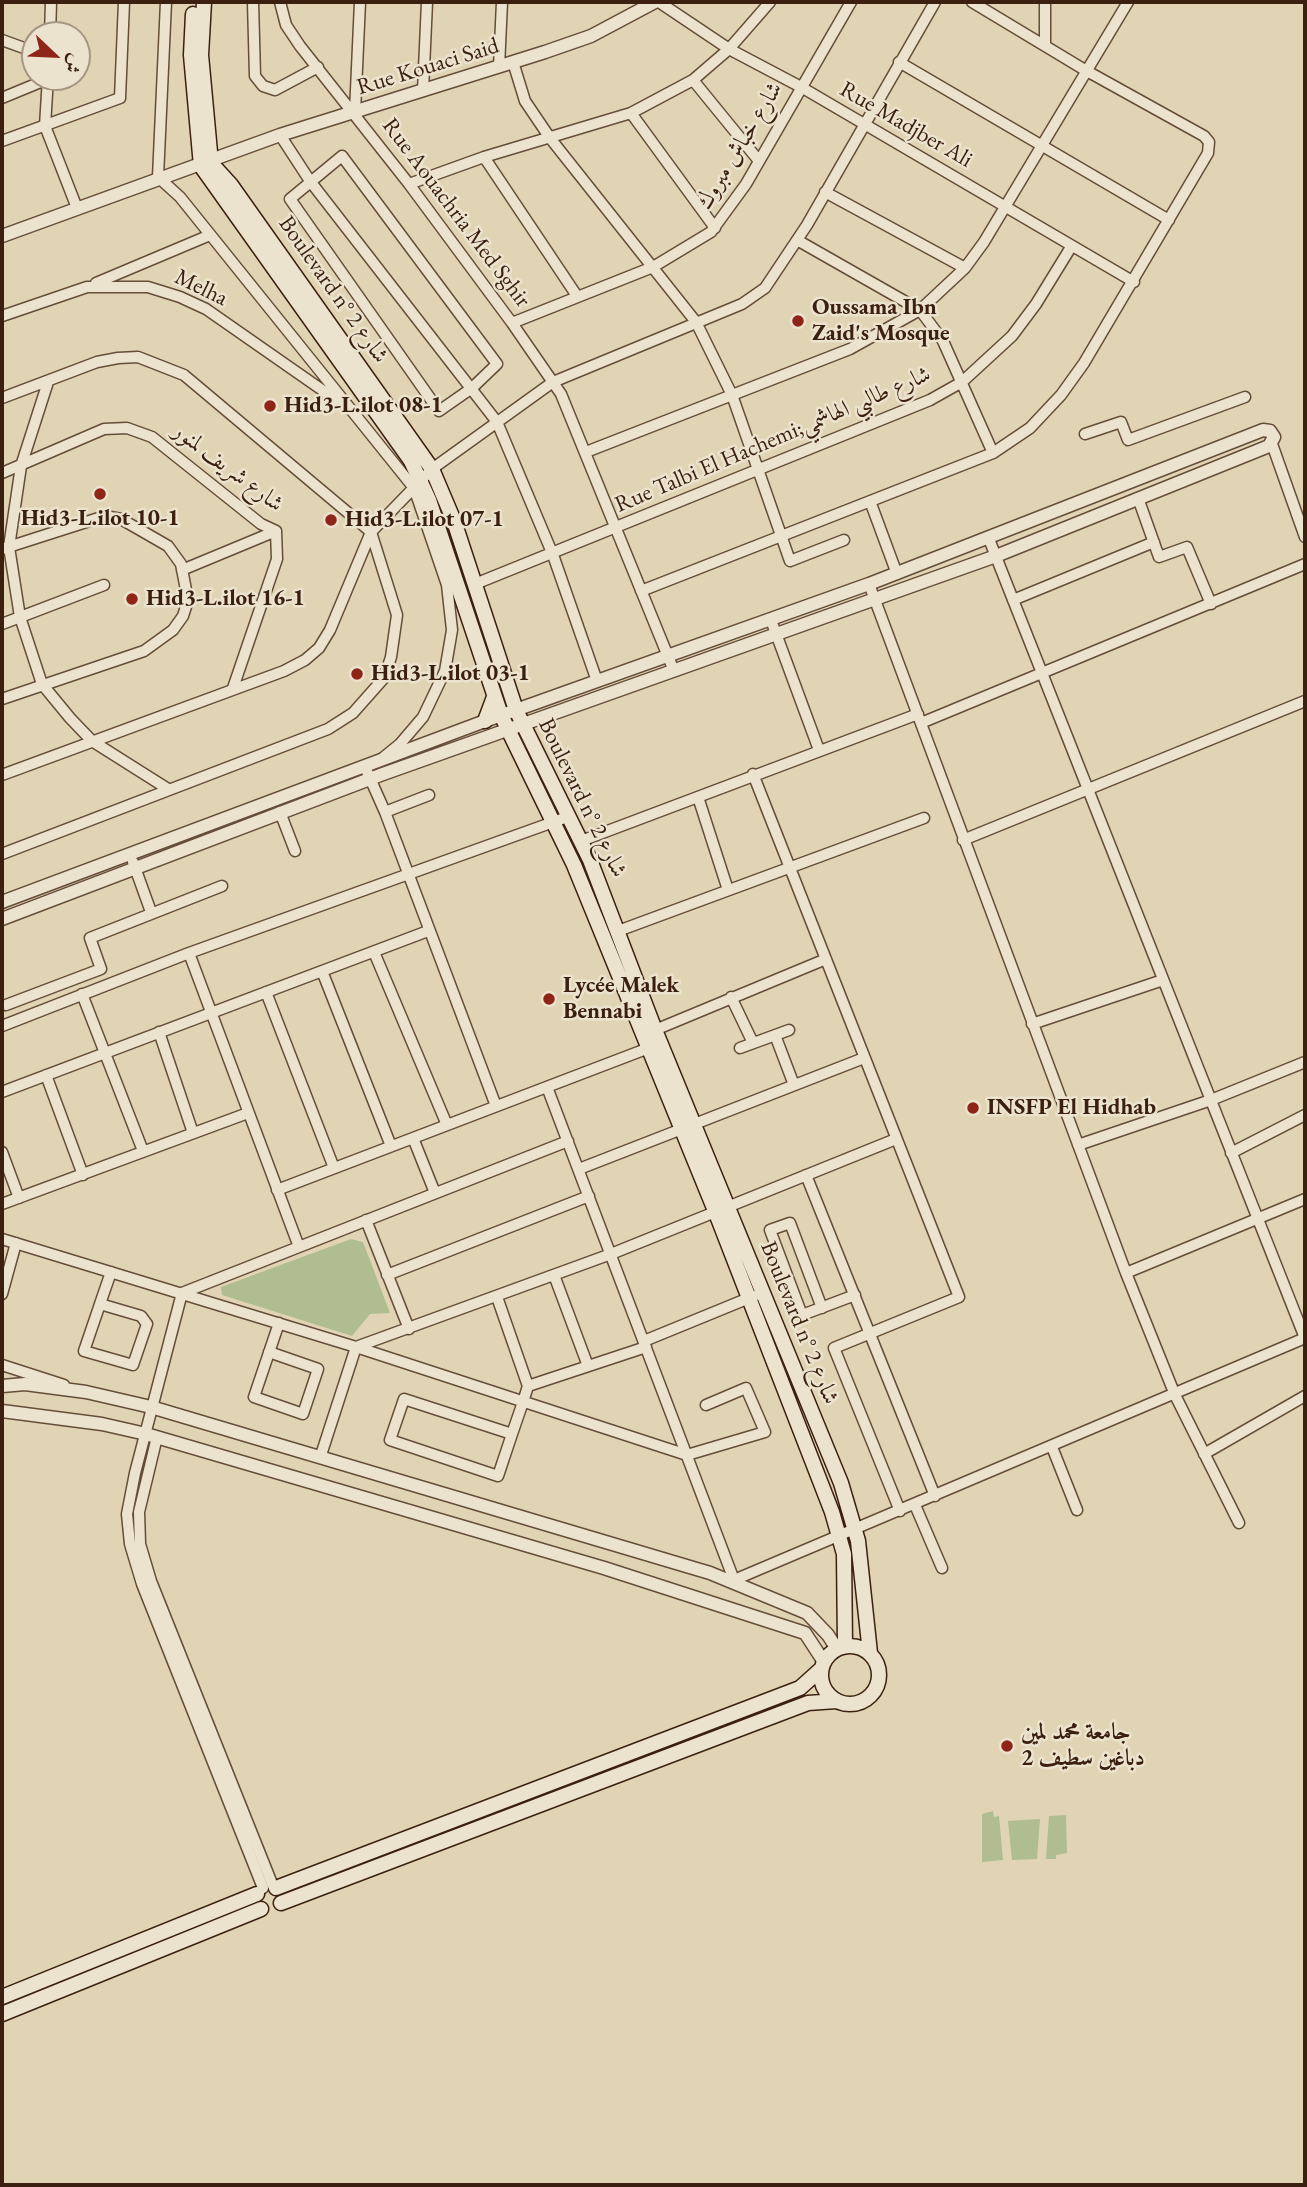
<!DOCTYPE html>
<meta charset="utf-8">
<style>
body{margin:0}
#map{position:relative;width:1307px;height:2187px;overflow:hidden;background:#e1d4b5;font-family:"EB Garamond",Amiri,serif}
canvas{display:block}
.frame{position:absolute;inset:0;border:4px solid #3c200f;pointer-events:none}
.north{position:absolute;left:21px;top:21px;width:70px;height:70px;box-sizing:border-box;background:#ece3cf;border:2px solid #a69582;border-radius:50%;rotate:113deg;font-size:19px;font-weight:700;line-height:28px;text-align:center;color:#3c200f}
.north::after{content:'';display:block;margin:auto;width:24px;height:32px;background:#8f2418;clip-path:polygon(50% 0,100% 100%,50% 72%,0 100%)}
</style>
<div id="map">
<canvas width="1307" height="2187"></canvas>
<div class="frame"></div>
<div class="north">ش</div>
</div>
<script>
const ctx = document.querySelector('canvas').getContext('2d');
ctx.lineJoin = 'round';
function fillPath(path, color) {
  ctx.fillStyle = color;
  ctx.fill(path, 'evenodd');
}
function shape(rows) {
  const path = new Path2D();
  for (const r of rows) {
    if (r.length === 3) {
      path.moveTo(r[0] + r[2], r[1]);
      path.arc(r[0], r[1], r[2], 0, 2 * Math.PI);
      continue;
    }
    path.moveTo(r[0], r[1]);
    for (let i = 2; i < r.length; i += 2) path.lineTo(r[i], r[i + 1]);
  }
  return path;
}
function trace(path, color, width, dash) {
  ctx.strokeStyle = color;
  ctx.lineWidth = width;
  ctx.lineCap = dash ? 'butt' : 'round';
  ctx.setLineDash(dash || []);
  ctx.stroke(path);
}
function drawText(font, color, halo, rows, align = 'center') {
  ctx.font = font + ' "EB Garamond",Amiri,serif';
  ctx.lineWidth = 5;
  ctx.setLineDash([]);
  ctx.textBaseline = 'middle';
  ctx.strokeStyle = halo;
  ctx.fillStyle = color;
  for (const [text, x, y, turn = 0] of rows) {
    ctx.save();
    ctx.translate(x, y);
    ctx.rotate((+turn || 0) * Math.PI / 180);
    ctx.textAlign = isNaN(turn) ? turn : align;
    if (halo) ctx.strokeText(text, 0, 0);
    ctx.fillText(text, 0, 0);
    ctx.restore();
  }
}
const green = shape([
 [351,1239,363,1242,390,1313,370,1314,352,1336,222,1295,221,1287],
 [993,1811,994,1817,999,1816,1003,1860,982,1862,982,1814],
 [1066,1815,1067,1853,1056,1855,1056,1859,1046,1859,1049,1816],
 [1040,1819,1037,1859,1012,1860,1008,1821]
]);
const minor = shape([
 [166,2,158,177,180,197,414,488,447,585,452,630,445,671,423,717,400,744,384,757],
 [253,2,255,76,263,86,275,90,318,67],
 [280,2,286,25,300,46,409,184,512,323,561,394,674,671],
 [659,2,729,49,801,87,1134,282],
 [50,35,51,2],
 [2,40,35,52],
 [1045,46,1045,2],
 [513,62,525,101,550,138,696,322,732,395,790,561,844,540],
 [899,62,1169,220],
 [499,67,502,2],
 [48,77,45,126,77,208],
 [693,80,759,161],
 [423,91,427,2],
 [2,98,48,79],
 [355,112,360,2],
 [631,113,715,228],
 [280,135,310,181,497,422,553,555,597,681],
 [2,141,120,98,124,2],
 [342,156,497,364,472,388,439,411,290,199,342,156],
 [484,157,577,296],
 [409,184,484,157,631,113,693,80,729,49,770,2],
 [825,192,965,268],
 [797,240,920,310,943,341,993,453],
 [96,283,210,235],
 [2,316,87,287,148,287,180,297,206,309,348,408],
 [512,323,653,267,711,232,746,184,851,2],
 [48,382,21,466,9,547,20,617,42,684,70,718,92,741,168,789],
 [2,398,97,362,118,358,138,357,184,375,371,532,397,615,391,657,384,678,353,713,328,729,2,854],
 [1085,434,1121,422,1128,440,1245,397],
 [1272,444,1305,537],
 [586,452,850,349,920,310,965,268,984,242,1128,2],
 [2,473,104,429,127,428,152,437,261,524,276,531,277,559,233,688],
 [1138,498,1159,557,1187,547,1211,604],
 [870,501,897,574],
 [989,539,1305,1338],
 [2,549,105,516,121,519,168,546,181,564,188,600,183,616,173,630,144,651,2,699],
 [182,570,276,531],
 [475,584,930,400,962,382,1012,336,1036,304,1071,247],
 [869,584,1126,1273,1175,1395,1239,1523],
 [641,591,993,453,1030,428,1061,395,1084,363,1208,153,1209,142,1204,136,1085,70,972,2],
 [1013,600,1154,542],
 [771,620,819,750],
 [2,624,104,585],
 [921,723,1305,564],
 [365,767,385,812,496,1106],
 [753,774,959,1297,834,1348,900,1511],
 [2,775,284,671,305,660,319,648,330,630,371,532,432,469,553,382,742,304,765,288,807,225,935,2],
 [698,797,728,890],
 [280,812,295,851],
 [385,812,429,795],
 [963,840,1305,701],
 [581,841,918,714],
 [133,862,151,912],
 [618,931,924,818],
 [374,952,447,1125],
 [189,953,299,1247],
 [322,971,391,1146],
 [266,992,334,1168],
 [82,994,143,1151],
 [731,997,753,1043],
 [6,1005,101,969,90,938,222,886],
 [1032,1024,1163,980],
 [2,1026,189,953,570,816],
 [655,1030,826,959],
 [159,1032,193,1133],
 [775,1035,794,1085],
 [740,1048,789,1030],
 [46,1075,83,1175],
 [547,1087,734,1580,1305,1338],
 [2,1092,428,931],
 [413,1138,435,1193],
 [1078,1145,1211,1100,1305,1062],
 [2,1152,19,1198],
 [1231,1153,1305,1115],
 [579,1169,864,1058],
 [806,1175,935,1496],
 [277,1190,654,1046],
 [2,1204,248,1113],
 [366,1220,409,1329],
 [2,1239,356,1347,687,1455,765,1432,746,1388,706,1405],
 [1126,1273,1305,1199],
 [387,1275,589,1196],
 [554,1275,588,1366],
 [2,1294,16,1243],
 [497,1297,528,1386,523,1402,512,1434,498,1476,390,1440,404,1399,512,1434],
 [100,1304,141,1316,147,1324,133,1365,84,1351,100,1304,111,1272],
 [822,1308,790,1223,770,1230,802,1315,855,1295],
 [644,1341,754,1296],
 [269,1352,318,1369,303,1414,254,1397,279,1323],
 [2,1365,64,1385],
 [528,1386,646,1347],
 [157,1437,139,1512,140,1544,151,1581,273,1886],
 [1052,1447,1077,1510],
 [1204,1454,1305,1396],
 [321,1455,356,1347,611,1254,896,1139],
 [915,1505,942,1568],
 [263,1888,142,1584,130,1544,127,1514,135,1473,182,1293,568,1141]
]);
const tertiary = shape([
 [2,236,280,135,545,52,591,36,655,2],
 [2,902,485,721,869,584,1263,430,1270,431,1274,437,1269,446,996,556,383,774,2,919],
 [2,1386,25,1384,86,1392,151,1407,710,1573,807,1613,828,1635,837,1649],
 [2,1411,102,1424,146,1434,604,1568,805,1633,824,1662]
]);
const secondary = shape([
 [204,2,201,55,211,163,231,185,432,469,454,521,516,710,590,860,655,1030,841,1483,858,1541,870,1653],
 [193,14,191,55,201,166,411,461,429,500,501,715,574,865,716,1213,832,1512,844,1554,845,1646],
 [485,721,494,697],
 [850,1675,29],
 [276,1888,800,1688,820,1670],
 [281,1903,808,1703,836,1701],
 [2,1997,257,1894],
 [2,2014,261,1909]
]);
const markers = [
 [798,321,7,"#8f2418"],
 [270,406,7,"#8f2418"],
 [100,494,7,"#8f2418"],
 [331,520,7,"#8f2418"],
 [132,599,7,"#8f2418"],
 [357,674,7,"#8f2418"],
 [549,999,7,"#8f2418"],
 [973,1108,7,"#8f2418"],
 [1007,1746,7,"#8f2418"]
];
const streetNames = [
 ["Rue Kouaci Said",428,67,-17],
 ["Rue Madjber Ali",906,125,30],
 ["شارع خباش مبروك",740,146,-59],
 ["Rue Aouachria Med Sghir",456,213,53],
 ["Melha",201,288,26],
 ["Boulevard n° شارع 2",333,290,55],
 ["Rue Talbi El Hachemi;شارع طالبي الهاشمي",773,440,-23],
 ["شارع شريف لمنور",228,468,37],
 ["Boulevard n° شارع 2",582,798,64],
 ["Boulevard n° شارع 2",799,1323,68]
];
const poiNames = [
 ["Oussama Ibn",812,308],
 ["Zaid's Mosque",812,334],
 ["Hid3-L.ilot 08-1",284,406],
 ["Hid3-L.ilot 10-1",100,519,"center"],
 ["Hid3-L.ilot 07-1",345,520],
 ["Hid3-L.ilot 16-1",146,599],
 ["Hid3-L.ilot 03-1",371,674],
 ["Lycée Malek",563,986],
 ["Bennabi",563,1012],
 ["INSFP El Hidhab",987,1108],
 ["جامعة محمد لمين",1021,1733],
 ["دباغين سطيف 2",1021,1759]
];
fillPath(green, '#afbd90');
trace(minor, '#654d38', 13);
trace(tertiary, '#654d38', 15);
trace(secondary, '#3c200f', 17);
trace(minor, '#ece3cf', 10);
trace(tertiary, '#ece3cf', 12);
trace(secondary, '#ece3cf', 14);
for (const [x, y, r, color] of markers) {
  const dot = new Path2D();
  dot.arc(x, y, r, 0, 2 * Math.PI);
  ctx.fillStyle = color;
  ctx.fill(dot);
  trace(dot, '#ece3cf', 2.5);
}
drawText('23px', '#3c200f', '#ece3cf', streetNames);
drawText('bold 23px', '#3c200f', '#ece3cf', poiNames, 'left');
</script>
